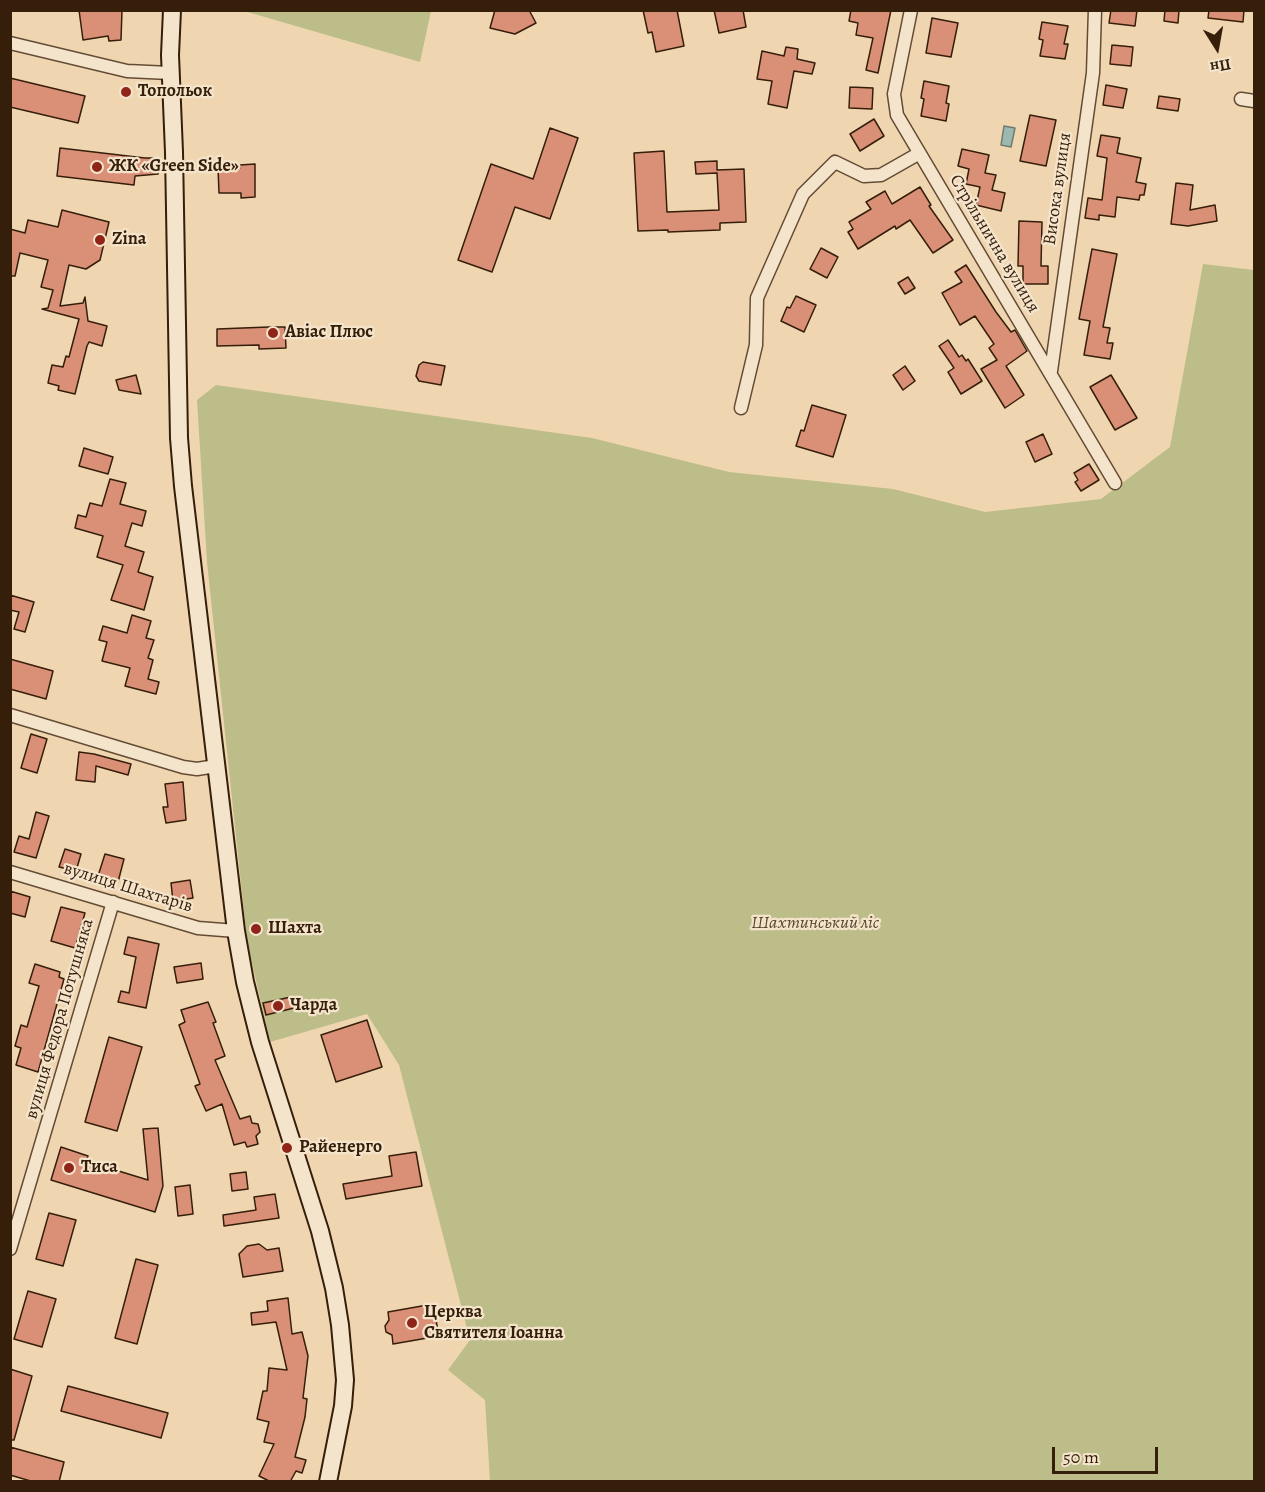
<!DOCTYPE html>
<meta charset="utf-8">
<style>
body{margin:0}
#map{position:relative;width:1265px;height:1492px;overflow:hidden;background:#f0d6b0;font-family:Alegreya,serif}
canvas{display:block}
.frame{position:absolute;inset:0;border:12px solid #351e0a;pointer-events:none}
.north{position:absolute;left:1187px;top:18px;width:60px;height:60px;-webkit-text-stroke:4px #f5e4cc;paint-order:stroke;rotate:169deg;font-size:16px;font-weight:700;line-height:24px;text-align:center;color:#351e0a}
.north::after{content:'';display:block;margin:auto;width:21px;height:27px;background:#351e0a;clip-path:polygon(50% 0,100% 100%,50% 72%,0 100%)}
.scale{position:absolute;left:1052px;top:1447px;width:106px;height:27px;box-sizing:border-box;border:3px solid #351e0a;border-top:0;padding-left:8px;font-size:18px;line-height:21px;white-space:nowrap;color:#351e0a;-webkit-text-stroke:4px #f5e4cc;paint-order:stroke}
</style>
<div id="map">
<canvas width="1265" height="1492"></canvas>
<div class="frame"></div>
<div class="north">Пн</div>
<div class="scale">50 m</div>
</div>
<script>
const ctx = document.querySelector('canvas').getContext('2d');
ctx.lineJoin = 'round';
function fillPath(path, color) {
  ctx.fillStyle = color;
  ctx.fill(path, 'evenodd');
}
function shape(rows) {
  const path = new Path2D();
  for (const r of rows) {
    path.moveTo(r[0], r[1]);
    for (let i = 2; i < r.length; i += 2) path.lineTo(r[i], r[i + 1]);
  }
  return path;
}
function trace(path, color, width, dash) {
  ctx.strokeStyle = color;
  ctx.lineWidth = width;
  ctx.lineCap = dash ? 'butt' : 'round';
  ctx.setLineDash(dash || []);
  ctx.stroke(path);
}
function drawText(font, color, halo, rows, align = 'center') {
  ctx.font = font + ' Alegreya,serif';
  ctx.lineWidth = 4.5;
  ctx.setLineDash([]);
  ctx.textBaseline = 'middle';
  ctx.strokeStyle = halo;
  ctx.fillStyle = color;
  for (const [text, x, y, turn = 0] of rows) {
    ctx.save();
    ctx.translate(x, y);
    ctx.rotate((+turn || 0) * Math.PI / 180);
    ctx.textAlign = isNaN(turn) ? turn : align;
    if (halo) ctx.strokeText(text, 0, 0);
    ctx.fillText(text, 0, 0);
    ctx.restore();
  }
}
const green = shape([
 [244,11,431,11,420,62],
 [1203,264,1254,270,1254,1481,490,1481,485,1400,448,1370,470,1340,399,1065,367,1014,270,1042,247,941,207,562,197,400,216,385,592,438,729,472,893,489,985,512,1101,499,1170,447]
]);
const water = shape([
 [1004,126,1015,128,1011,147,1001,145,1004,126]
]);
const building = shape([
 [79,10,122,10,121,40,109,41,108,36,83,40,79,10],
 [495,10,529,10,536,23,515,34,490,28,495,10],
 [643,10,677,10,684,46,656,52,652,32,648,33,643,10],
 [714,10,743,10,746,27,719,33,714,10],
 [851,10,891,10,878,73,866,70,873,38,856,35,858,23,849,21,851,10],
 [1111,10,1137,10,1135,26,1109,23,1111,10],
 [1165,10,1179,10,1178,23,1164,21,1165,10],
 [1209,10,1244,10,1243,22,1208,18,1209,10],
 [932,18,958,23,951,57,926,53,932,18],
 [1042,22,1068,26,1064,44,1068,44,1065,59,1040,56,1043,40,1039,39,1042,22],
 [1112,45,1133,47,1131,66,1110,64,1112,45],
 [786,47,798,49,797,59,815,63,812,74,794,71,787,108,768,104,772,81,757,79,762,51,784,56,786,47],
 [10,78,85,96,78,123,10,107,10,78],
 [924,81,949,86,946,103,949,104,946,121,921,116,924,99,921,98,924,81],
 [1106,85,1127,89,1123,108,1103,105,1106,85],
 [850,87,873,88,872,109,849,108,850,87],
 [1159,96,1180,99,1178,111,1157,108,1159,96],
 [1030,115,1056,120,1046,166,1020,161,1030,115],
 [874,119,884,136,860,151,850,134,874,119],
 [550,128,578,138,550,219,515,207,492,272,458,260,491,164,533,179,550,128],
 [1101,135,1120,138,1117,153,1141,158,1136,182,1146,184,1144,195,1140,195,1139,200,1117,197,1115,217,1099,215,1099,220,1085,218,1088,198,1102,200,1107,158,1097,156,1101,135],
 [60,148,145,158,157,158,158,174,135,176,134,185,57,176,60,148],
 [962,149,989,155,985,173,996,175,992,190,1005,193,1001,211,976,205,980,187,966,184,969,169,958,166,962,149],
 [664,151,667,212,719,210,717,173,696,174,695,162,717,161,717,170,744,169,746,222,720,223,720,230,668,232,668,230,638,231,634,153,664,151],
 [255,164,255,197,241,198,241,193,219,193,218,168,240,168,240,165,255,164],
 [1176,183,1193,185,1190,210,1215,205,1217,221,1188,226,1171,224,1176,183],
 [920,187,931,205,929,206,953,240,933,253,910,220,896,229,895,226,858,249,848,232,853,229,849,222,871,209,866,202,885,191,892,204,920,187],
 [62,210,109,222,100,260,86,269,69,265,60,306,83,303,85,297,88,321,107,326,102,346,89,342,87,346,75,394,58,390,59,386,48,383,52,365,63,367,66,356,69,357,79,319,42,309,48,308,53,290,41,287,48,260,20,253,15,276,10,276,10,229,25,233,28,220,58,227,62,210],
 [1019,221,1042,222,1041,266,1048,266,1048,284,1023,284,1023,266,1018,266,1019,221],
 [821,248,838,257,827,278,810,269,821,248],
 [1092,249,1117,254,1103,327,1110,328,1107,343,1113,343,1110,359,1084,355,1090,321,1079,319,1092,249],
 [966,265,996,312,1011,332,1015,330,1027,351,1006,366,1024,395,1005,408,981,369,997,360,989,348,994,344,975,316,960,325,942,293,962,282,955,272,966,265],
 [908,277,915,288,905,294,898,283,908,277],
 [796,296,816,305,804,332,781,321,787,307,790,308,796,296],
 [269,327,285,327,286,348,259,349,259,345,217,346,217,329,269,327],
 [948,340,959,357,962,355,966,361,968,359,982,381,961,394,948,372,954,368,939,346,948,340],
 [423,362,445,366,441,385,419,381,416,376,419,365,423,362],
 [905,366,915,381,903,390,893,375,905,366],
 [136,375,141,394,119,390,116,380,136,375],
 [1111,375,1137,418,1115,430,1090,387,1111,375],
 [812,405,846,415,833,457,796,446,801,430,804,431,812,405],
 [1043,434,1052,454,1035,462,1026,442,1043,434],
 [84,448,113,457,108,474,79,466,84,448],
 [1089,464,1099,480,1081,491,1075,482,1078,480,1074,473,1089,464],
 [110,479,126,483,120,504,146,511,142,526,132,523,125,546,144,552,138,572,153,577,144,610,111,600,123,565,97,557,103,536,75,528,78,515,86,517,90,503,102,506,110,479],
 [10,595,34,602,25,632,14,629,19,612,10,610,10,595],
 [132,615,151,621,146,638,154,640,148,658,153,660,148,679,159,682,156,694,125,686,130,668,102,661,107,642,99,640,103,626,127,633,132,615],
 [10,659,53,671,46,699,10,689,10,659],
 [31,734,47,739,37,773,21,768,31,734],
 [79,752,94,754,131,764,128,775,96,766,95,782,76,780,79,752],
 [183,782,186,820,166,823,163,807,168,807,165,784,183,782],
 [36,812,49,816,36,858,14,852,19,836,29,839,36,812],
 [65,849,81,854,76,871,59,867,65,849],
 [105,854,124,859,118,882,98,876,105,854],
 [190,880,193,898,173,901,171,883,190,880],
 [10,891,30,897,25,917,10,913,10,891],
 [61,907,85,913,75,948,51,941,61,907],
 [128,937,159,944,146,1008,118,1002,121,991,129,993,136,957,124,954,128,937],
 [201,963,203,979,177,983,174,967,201,963],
 [35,964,60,972,59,977,64,979,38,1072,16,1065,21,1048,15,1046,21,1025,27,1027,39,986,29,983,35,964],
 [291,997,294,1008,266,1015,263,1003,291,997],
 [208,1002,216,1022,213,1023,225,1056,215,1060,240,1119,250,1116,252,1123,258,1124,260,1132,256,1136,258,1144,247,1147,245,1142,234,1145,222,1104,206,1111,195,1086,200,1084,179,1025,185,1022,181,1010,208,1002],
 [367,1020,382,1067,336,1082,321,1035,367,1020],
 [109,1037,142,1047,117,1131,85,1122,109,1037],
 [158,1128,163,1186,155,1212,51,1180,61,1147,88,1156,86,1161,148,1180,143,1129,158,1128],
 [416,1152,422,1186,346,1199,343,1184,392,1176,389,1156,416,1152],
 [246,1172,248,1189,232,1191,230,1174,246,1172],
 [190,1185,193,1214,178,1216,175,1187,190,1185],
 [275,1194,279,1218,224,1226,223,1215,256,1210,254,1197,275,1194],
 [49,1213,76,1220,63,1266,36,1259,49,1213],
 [259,1244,267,1250,279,1248,283,1271,243,1277,239,1254,247,1246,259,1244],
 [136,1259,158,1265,137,1344,115,1338,136,1259],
 [28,1291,56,1299,42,1347,14,1339,28,1291],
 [288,1298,292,1334,302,1332,308,1356,303,1398,307,1399,305,1417,295,1457,306,1460,302,1473,296,1471,290,1482,271,1482,259,1476,274,1444,264,1442,269,1422,257,1419,263,1391,267,1391,269,1368,287,1370,276,1322,252,1325,251,1313,268,1311,267,1301,288,1298],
 [433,1304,439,1336,393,1344,392,1335,386,1332,385,1326,389,1320,388,1312,433,1304],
 [10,1369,32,1376,14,1440,10,1440,10,1369],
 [68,1386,168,1413,161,1438,61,1411,68,1386],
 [10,1447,64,1462,59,1482,34,1482,10,1475,10,1447]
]);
const street = shape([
 [911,10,894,94,897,115,1115,483],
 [10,43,127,71,170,73],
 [1241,99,1254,101],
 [1051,371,1093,73,1095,10],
 [741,408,756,345,757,298,803,194,835,162,864,176,881,175,918,154],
 [10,715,183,767,197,769,216,766],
 [10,872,198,928,236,931],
 [10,1249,113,902]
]);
const secondary = shape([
 [172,10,170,55,174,152,179,438,183,486,236,931,245,982,260,1042,320,1231,334,1288,340,1325,345,1380,343,1406,328,1482]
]);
const markers = [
 [126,92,6,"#8f2418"],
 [97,167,6,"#8f2418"],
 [100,240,6,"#8f2418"],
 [273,333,6,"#8f2418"],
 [256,929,6,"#8f2418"],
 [278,1006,6,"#8f2418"],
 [287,1148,6,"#8f2418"],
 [69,1168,6,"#8f2418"],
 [412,1323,6,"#8f2418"]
];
const poiNames = [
 ["Топольок",138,92],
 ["ЖК «Green Side»",109,167],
 ["Zina",112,240],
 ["Авіас Плюс",285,333],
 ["Шахта",268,929],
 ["Чарда",290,1006],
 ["Райенерго",299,1148],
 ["Тиса",81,1168],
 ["Церква",424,1313],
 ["Святителя Іоанна",424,1334]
];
const streetNames = [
 ["Висока вулиця",1058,189,-82],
 ["Стрільнична вулиця",994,244,59],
 ["вулиця Шахтарів",128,888,17],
 ["вулиця Федора Потушняка",60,1019,-74]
];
const parkNames = [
 ["Шахтинський ліс",815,924]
];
fillPath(green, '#bcbd89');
fillPath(water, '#9bb8b1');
trace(water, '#727a6e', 1.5);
fillPath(building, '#da9077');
trace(building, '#351e0a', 1.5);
trace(street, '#644c34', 15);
trace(secondary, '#351e0a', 20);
trace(street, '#f5e4cc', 12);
trace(secondary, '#f5e4cc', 16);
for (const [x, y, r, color] of markers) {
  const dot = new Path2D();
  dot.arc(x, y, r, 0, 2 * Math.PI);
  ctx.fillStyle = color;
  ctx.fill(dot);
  trace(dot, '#f5e4cc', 2);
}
drawText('bold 18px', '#351e0a', '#f5e4cc', poiNames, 'left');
drawText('18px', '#351e0a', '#f5e4cc', streetNames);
drawText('italic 18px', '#57462a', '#f5e4cc', parkNames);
</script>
